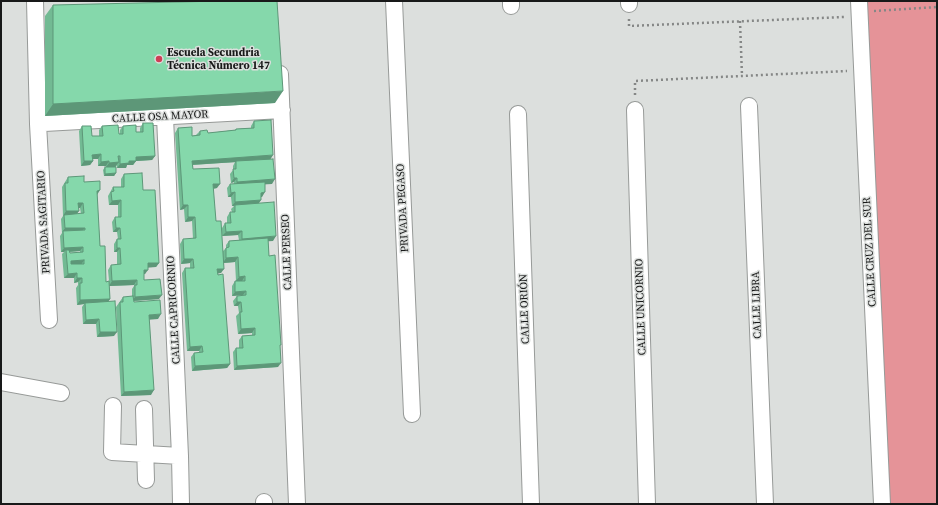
<!DOCTYPE html>
<meta charset="utf-8">
<style>
body{margin:0}
#map{position:relative;width:938px;height:505px;overflow:hidden;background:#dcdfdd;font-family:"Source Serif 4",serif}
canvas{display:block}
.frame{position:absolute;inset:0;border:2px solid #181919;pointer-events:none}
</style>
<div id="map">
<canvas width="938" height="505"></canvas>
<div class="frame"></div>
</div>
<script>
const ctx = document.querySelector('canvas').getContext('2d');
ctx.lineJoin = 'round';
function fillPath(path, color) {
  ctx.fillStyle = color;
  ctx.fill(path, 'evenodd');
}
function shape(rows) {
  const path = new Path2D();
  for (const r of rows) {
    path.moveTo(r[0], r[1]);
    for (let i = 2; i < r.length; i += 2) path.lineTo(r[i], r[i + 1]);
  }
  return path;
}
function trace(path, color, width, dash) {
  ctx.strokeStyle = color;
  ctx.lineWidth = width;
  ctx.lineCap = dash ? 'butt' : 'round';
  ctx.setLineDash(dash || []);
  ctx.stroke(path);
}
function drawText(font, color, halo, rows, align = 'center') {
  ctx.font = font + ' "Source Serif 4",serif';
  ctx.lineWidth = 3;
  ctx.setLineDash([]);
  ctx.textBaseline = 'middle';
  ctx.strokeStyle = halo;
  ctx.fillStyle = color;
  for (const [text, x, y, turn = 0] of rows) {
    ctx.save();
    ctx.translate(x, y);
    ctx.rotate((+turn || 0) * Math.PI / 180);
    ctx.textAlign = isNaN(turn) ? turn : align;
    if (halo) ctx.strokeText(text, 0, 0);
    ctx.fillText(text, 0, 0);
    ctx.restore();
  }
}
const green = shape([
 [862,1,936,1,937,34,937,504,888,504]
]);
const path = shape([
 [874,11,937,7],
 [629,19,629,26,844,17],
 [740,21,742,76],
 [635,95,635,81,847,71]
]);
const minor = shape([
 [35,1,38,124,49,320],
 [394,1,412,414],
 [511,1,511,6],
 [629,1,629,4],
 [859,1,882,504],
 [280,74,297,504],
 [749,106,765,504],
 [635,110,647,504],
 [518,114,531,504],
 [165,117,180,456,181,504],
 [38,124,44,123,282,110],
 [1,382,61,393],
 [113,406,112,452,180,456],
 [144,409,146,480],
 [264,502,264,504]
]);
const wall = shape([
 [53,5,275,103,45,116,45,16],
 [254,121,270,159,272,184,265,184,262,197,261,197,261,200,259,203,273,241,268,241,269,256,280,347,278,367,234,370,233,352,236,348,239,348,239,340,242,336,252,335,252,333,238,334,236,316,239,313,238,306,234,306,233,301,237,296,243,295,232,296,232,286,235,281,236,281,235,262,224,263,221,273,218,273,230,364,227,368,192,371,191,357,194,353,199,353,199,351,187,351,182,273,185,268,190,268,190,263,181,264,180,244,183,239,193,239,192,221,185,222,184,209,180,210,175,133,178,128,192,136,196,135,200,131,208,133,235,130,236,129,251,128,251,126],
 [235,162,233,166,233,170,230,174,231,183,234,182,234,184,230,184,227,188,228,197,231,197,232,206,234,206,231,209,232,212,230,212,227,217,227,223,225,223,222,228,222,236,238,235,239,240,229,241,226,245,226,248,223,251,216,221,213,189,217,188,193,169,193,165],
 [143,123,155,156,152,160,136,161,133,165,127,165,126,168,117,168,117,165,116,167,116,173,114,176,104,176,103,170,105,167,106,167,106,166,98,166,98,159,93,159,93,161,90,165,81,166,79,131,82,126,92,136,99,136,99,130,102,126,120,134,120,130,123,126,136,132,140,132,140,128],
 [124,174,143,190,159,263,156,267,148,267,145,274,144,274,144,280,159,299,134,301,134,302,158,319,149,319,151,395,121,396,116,307,123,297,132,297,132,289,134,286,134,285,109,286,110,299,108,302,114,336,97,337,96,324,83,324,82,307,84,304,77,305,76,288,78,285,78,282,74,283,74,278,64,278,62,254,64,252,61,252,60,236,62,233,61,219,63,216,62,187,68,177,84,182,97,195,100,246,106,282,109,281,108,270,111,265,117,265,117,252,114,252,114,244,117,239,118,239,117,232,113,232,112,222,115,217,118,217,118,205,109,205,108,196,113,187,121,187,121,179],
 [79,208,80,208,81,214,77,214],
 [80,251,80,252,70,253,70,252]
]);
const shadedWall = shape([
 [283,91,275,103,45,116,53,104],
 [101,154,98,159,89,159,92,155],
 [273,155,270,160,189,165,192,161],
 [155,156,152,160,136,161,133,165,127,165,126,168,117,168,120,164,129,161,136,157],
 [84,161,93,161,90,165,81,166],
 [109,161,106,166,98,166,101,162],
 [119,162,115,167,106,167,109,163],
 [116,173,114,176,104,176,105,174],
 [234,178,237,178,234,182,231,183],
 [275,179,272,184,234,186,237,182],
 [213,184,220,184,217,188,210,189],
 [100,190,97,195,94,195,97,191],
 [235,192,231,197,228,197,231,193],
 [265,192,262,197,258,197,261,193],
 [121,200,118,205,109,205,112,201],
 [261,200,258,204,235,205,234,206,232,206,235,202],
 [78,203,83,203,80,208,75,208],
 [183,205,188,205,184,209,180,210],
 [66,211,79,211,76,215,64,215,63,216],
 [188,217,195,217,192,221,185,222],
 [65,228,85,228,81,232,63,231],
 [116,228,120,228,117,232,113,232],
 [242,231,238,235,222,236,226,232],
 [276,236,273,241,239,243,242,239],
 [83,247,80,251,66,252,66,250,64,252,61,252,64,248],
 [117,248,120,248,117,252,114,252],
 [238,257,235,262,223,263,226,258],
 [184,259,193,259,190,263,181,264],
 [84,260,81,265,67,266,71,261],
 [148,263,159,263,156,267,144,268],
 [217,269,224,269,221,273,214,274],
 [144,270,148,270,145,274,140,275],
 [77,273,74,278,64,278,68,274],
 [245,276,242,281,236,281,239,277],
 [77,278,82,278,78,282,74,283],
 [137,280,134,285,109,286,112,281],
 [246,291,243,295,232,296,235,292],
 [162,295,159,299,132,301,135,297],
 [110,299,107,303,85,303,84,304,77,305,80,300],
 [237,302,241,302,238,306,234,306],
 [161,314,158,319,146,320,149,315],
 [99,319,96,324,83,324,86,320],
 [255,328,252,333,238,334,241,329],
 [100,332,117,332,114,336,97,337],
 [202,346,199,351,187,351,190,347],
 [281,363,278,367,234,370,237,366],
 [230,364,227,368,192,371,195,366],
 [154,390,151,395,121,396,124,392]
]);
const building = shape([
 [221,1,277,1,283,91,53,104,53,5,221,1],
 [271,120,273,155,192,161,193,169,219,168,220,184,213,184,216,221,221,221,224,269,217,269,218,275,223,274,230,364,195,366,194,353,203,352,202,346,190,347,185,268,194,268,193,259,184,259,183,239,196,238,195,217,188,217,188,205,183,205,178,128,192,127,192,136,200,135,200,131,207,130,208,133,236,130,236,129,254,128,254,121,271,120],
 [143,123,153,123,155,156,136,157,136,161,129,161,129,163,120,164,120,156,118,156,119,162,109,163,109,161,101,162,101,154,92,155,93,161,84,161,82,126,91,126,92,136,103,136,102,126,118,125,119,134,123,134,123,126,136,125,136,132,143,132,143,123],
 [273,159,275,179,237,182,237,178,234,178,233,169,236,169,236,161,273,159],
 [105,167,116,167,116,173,105,174,105,167],
 [142,173,143,190,155,190,159,263,148,263,148,270,144,270,144,280,160,279,162,295,135,297,135,285,137,285,137,280,112,281,111,265,121,264,120,248,117,248,117,239,121,239,120,228,116,228,115,217,121,217,121,200,112,201,111,192,114,191,113,187,124,187,124,174,142,173],
 [84,176,84,182,100,181,100,190,97,191,100,246,105,246,106,282,109,281,110,299,80,300,80,283,82,283,82,278,77,278,77,273,68,274,66,250,69,250,70,253,83,252,83,247,64,248,63,231,85,230,85,228,65,228,64,215,84,213,83,203,78,203,79,211,66,211,65,183,68,183,68,177,84,176],
 [84,260,84,264,71,264,71,261,84,260],
 [265,182,265,192,261,193,261,200,235,202,235,192,231,193,230,184,265,182],
 [274,202,276,236,242,239,242,231,226,232,225,223,231,223,230,212,235,212,235,205,274,202],
 [268,238,269,256,275,255,281,345,280,345,281,363,237,366,236,348,243,348,242,336,255,335,255,328,241,329,240,312,242,312,241,302,237,302,237,296,246,295,246,291,235,292,235,281,245,281,245,276,239,277,238,257,226,258,226,248,229,247,229,241,268,238],
 [133,296,134,302,160,300,161,314,149,315,154,390,124,392,120,302,123,302,123,297,133,296],
 [115,301,117,332,100,332,99,319,86,320,85,303,115,301]
]);
const markers = [
 [159,59,4,"#ce3e55"]
];
const poiNames = [
 ["Escuela Secundria",167,53],
 ["Técnica Número 147",167,66]
];
const streetNames = [
 ["CALLE OSA MAYOR",160,117,-3],
 ["PRIVADA PEGASO",403,208,-93],
 ["PRIVADA SAGITARIO",44,222,-93],
 ["CALLE PERSEO",287,252,-92],
 ["CALLE CRUZ DEL SUR",870,252,-93],
 ["CALLE LIBRA",757,305,-92],
 ["CALLE UNICORNIO",641,307,-92],
 ["CALLE ORIÓN",525,309,-92],
 ["CALLE CAPRICORNIO",174,310,-93]
];
fillPath(green, '#e59398');
trace(minor, '#979a98', 18);
trace(path, '#858786', 2.5, [2, 3]);
trace(minor, '#fff', 16);
fillPath(wall, '#72ba93');
fillPath(shadedWall, '#5d9778');
fillPath(building, '#85d8ab');
trace(building, '#5d9778', 1);
for (const [x, y, r, color] of markers) {
  const dot = new Path2D();
  dot.arc(x, y, r, 0, 2 * Math.PI);
  ctx.fillStyle = color;
  ctx.fill(dot);
  trace(dot, '#dcdfdd', 1.5);
}
drawText('bold 11px', '#181919', '#dcdfdd', poiNames, 'left');
drawText('11px', '#181919', '#dcdfdd', streetNames);
</script>
